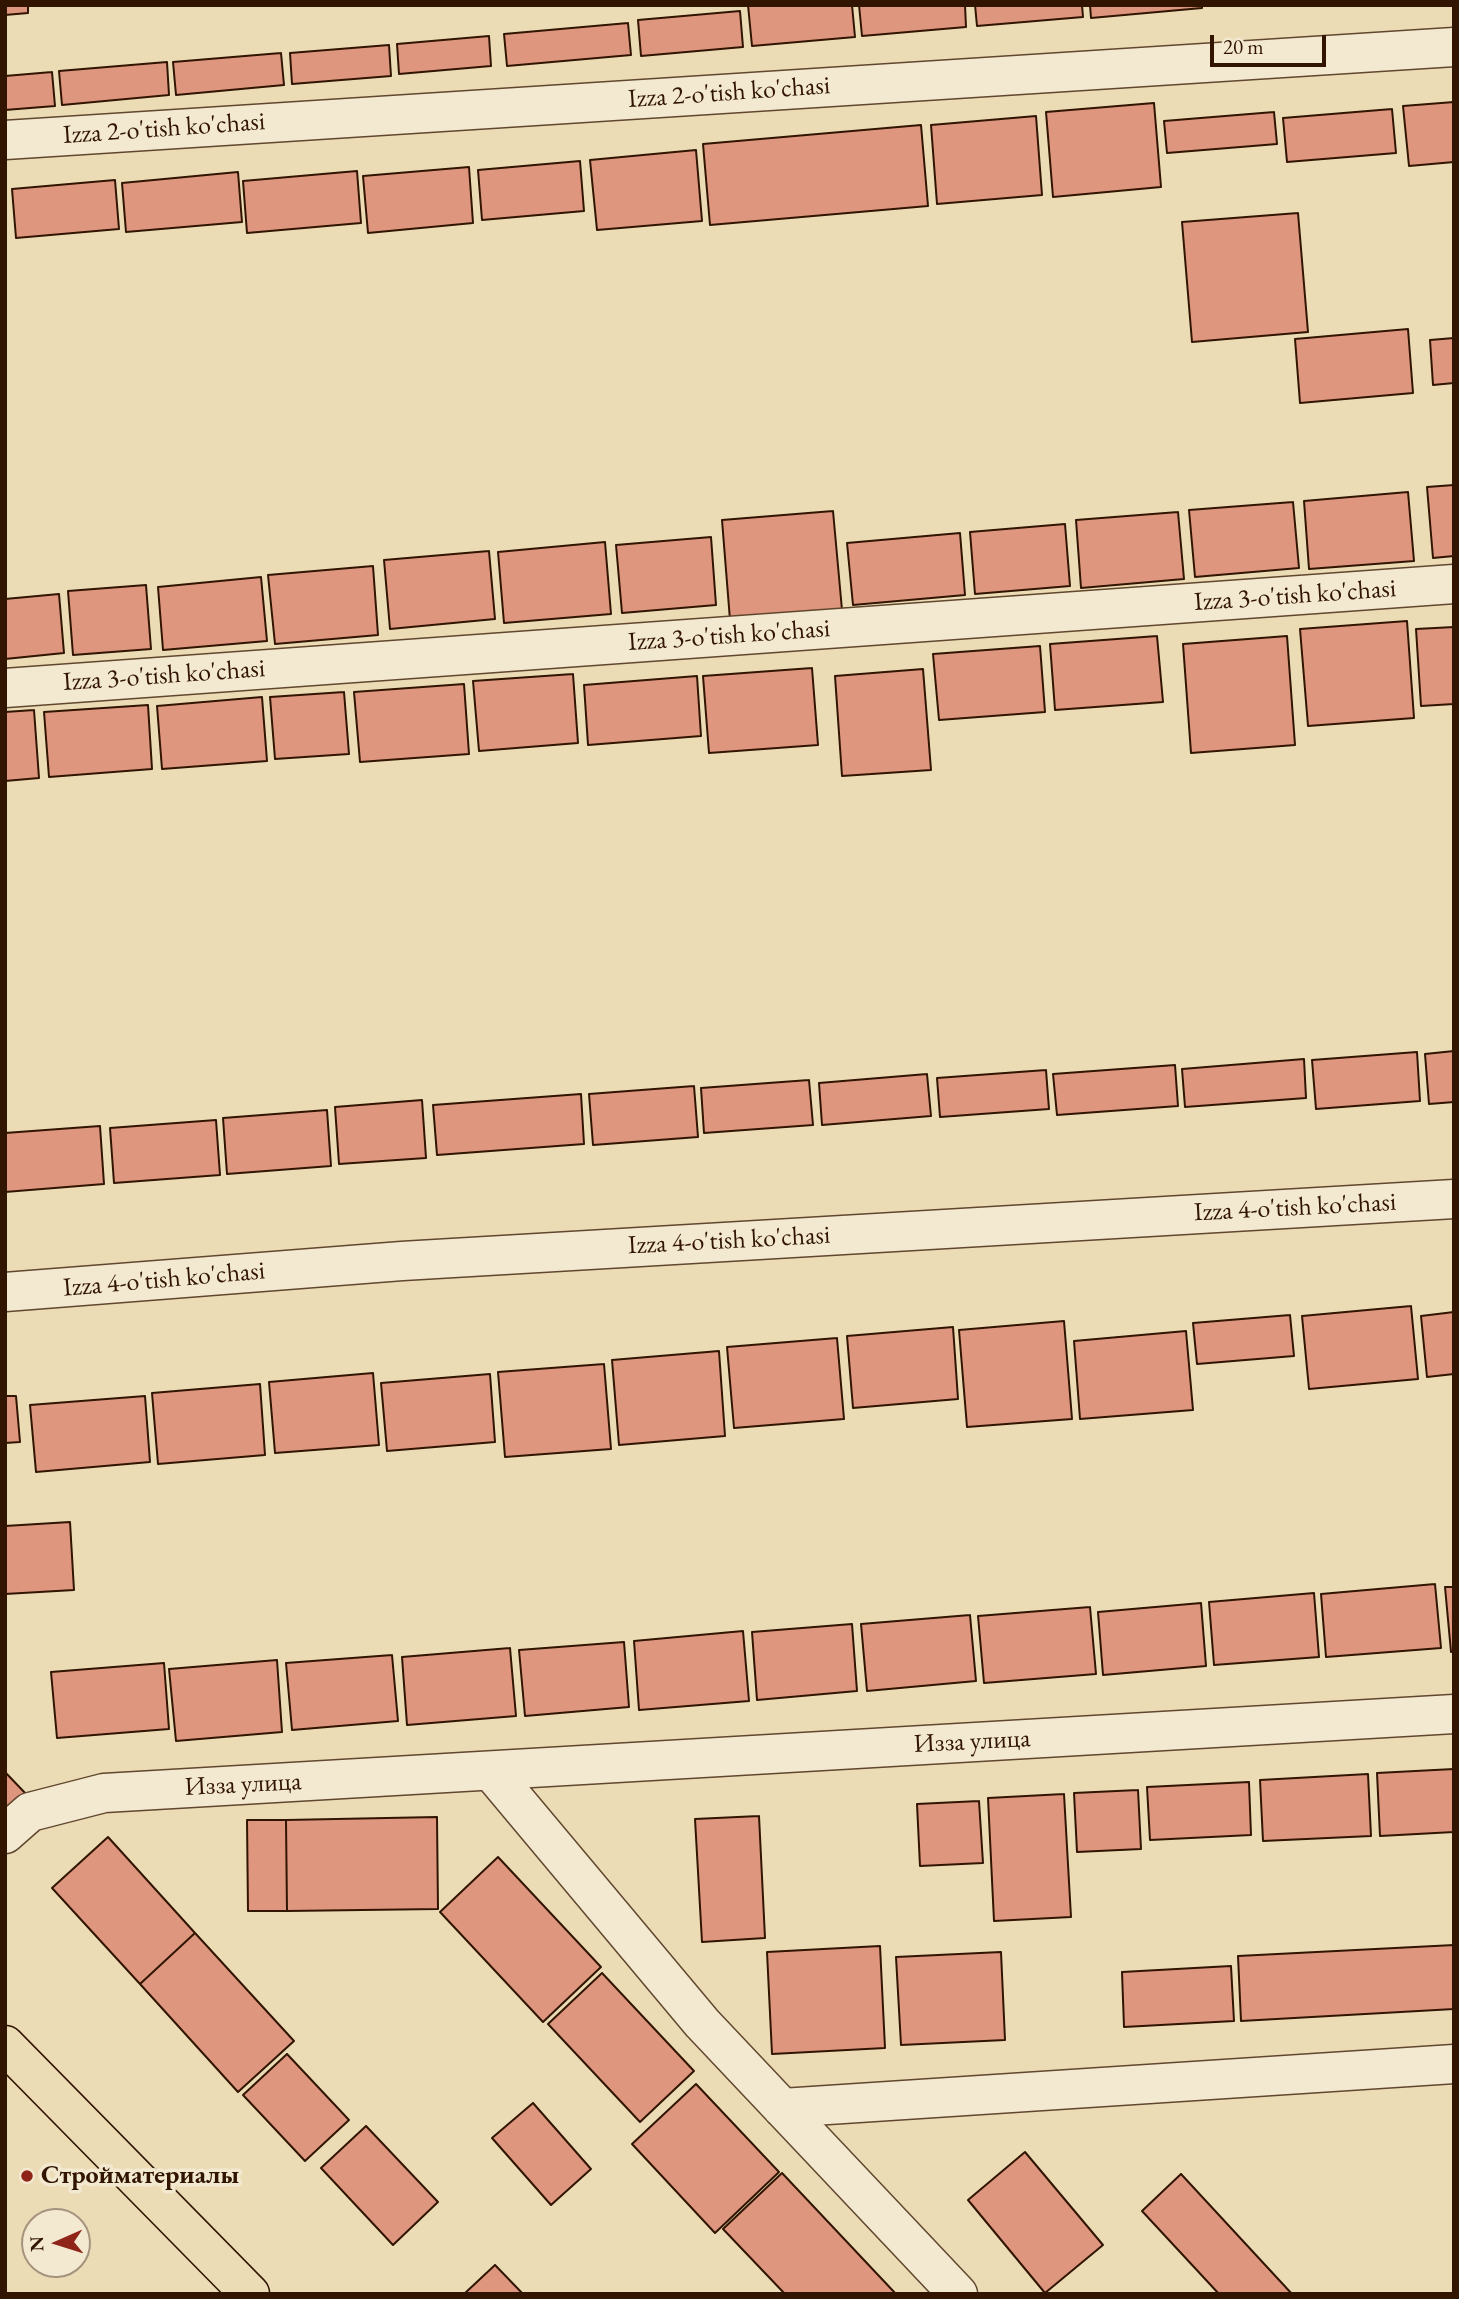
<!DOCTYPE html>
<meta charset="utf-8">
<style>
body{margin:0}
#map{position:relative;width:1459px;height:2299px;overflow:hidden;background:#ecdcb6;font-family:"EB Garamond",serif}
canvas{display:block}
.frame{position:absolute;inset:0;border:7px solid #311500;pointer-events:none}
.north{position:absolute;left:21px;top:2208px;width:70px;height:70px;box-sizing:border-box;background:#f3e8d0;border:2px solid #a5947d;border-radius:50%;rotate:267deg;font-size:19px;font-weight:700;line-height:28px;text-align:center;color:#311500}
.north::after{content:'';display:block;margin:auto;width:24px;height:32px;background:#8f2418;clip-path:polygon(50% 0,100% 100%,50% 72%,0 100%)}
.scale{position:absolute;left:1210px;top:35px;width:116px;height:32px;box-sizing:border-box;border:4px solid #311500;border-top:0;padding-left:9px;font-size:21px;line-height:24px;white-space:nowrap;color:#311500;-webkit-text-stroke:5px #f3e8d0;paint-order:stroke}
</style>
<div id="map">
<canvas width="1459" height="2299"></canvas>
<div class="frame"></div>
<div class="north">N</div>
<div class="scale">20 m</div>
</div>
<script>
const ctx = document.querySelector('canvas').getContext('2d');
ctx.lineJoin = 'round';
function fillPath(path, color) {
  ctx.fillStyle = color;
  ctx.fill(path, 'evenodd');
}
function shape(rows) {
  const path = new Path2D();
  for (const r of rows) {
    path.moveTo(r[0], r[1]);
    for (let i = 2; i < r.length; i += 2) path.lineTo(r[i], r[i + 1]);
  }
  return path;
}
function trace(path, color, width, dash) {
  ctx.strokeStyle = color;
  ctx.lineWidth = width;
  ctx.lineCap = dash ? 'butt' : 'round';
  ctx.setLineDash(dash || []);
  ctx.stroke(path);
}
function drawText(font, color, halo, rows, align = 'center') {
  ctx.font = font + ' "EB Garamond",serif';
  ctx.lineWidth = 7;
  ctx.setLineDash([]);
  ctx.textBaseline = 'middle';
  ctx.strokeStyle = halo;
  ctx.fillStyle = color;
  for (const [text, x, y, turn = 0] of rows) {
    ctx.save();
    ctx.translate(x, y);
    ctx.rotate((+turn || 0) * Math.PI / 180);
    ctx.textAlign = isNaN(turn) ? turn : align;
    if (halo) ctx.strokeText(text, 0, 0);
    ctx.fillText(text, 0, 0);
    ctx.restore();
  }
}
const building = shape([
 [5,5,28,5,28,13,5,15,5,5],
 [748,5,852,5,855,37,752,46,748,5],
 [859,5,965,5,966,27,862,36,859,5],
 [975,5,1082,5,1083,17,977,26,975,5],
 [1090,5,1202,5,1202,8,1091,18,1090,5],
 [740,11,743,47,641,56,638,20,740,11],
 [628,23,631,55,507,66,504,34,628,23],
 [489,36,491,66,399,74,397,44,489,36],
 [389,45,391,76,292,84,290,53,389,45],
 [281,53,284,85,176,95,173,62,281,53],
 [167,62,169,95,62,105,59,71,167,62],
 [52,72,55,106,5,110,5,76,52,72],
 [1454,102,1454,162,1409,166,1403,106,1454,102],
 [1154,103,1161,187,1053,197,1046,112,1154,103],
 [1392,109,1396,153,1287,162,1283,118,1392,109],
 [1274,112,1277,144,1167,153,1164,121,1274,112],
 [1036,116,1042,195,937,204,931,125,1036,116],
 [921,125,928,206,710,225,703,144,921,125],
 [696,150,702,221,597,230,590,160,696,150],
 [580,161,584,211,482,220,478,170,580,161],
 [469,167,473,223,368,233,363,176,469,167],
 [357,171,361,223,247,233,243,181,357,171],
 [238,172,242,222,126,232,122,183,238,172],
 [115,180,119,229,16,238,12,189,115,180],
 [1298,213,1308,332,1192,342,1182,222,1298,213],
 [1408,329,1413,393,1300,403,1295,339,1408,329],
 [1454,338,1454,383,1433,385,1430,340,1454,338],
 [1454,485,1454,556,1433,558,1427,487,1454,485],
 [1408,492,1414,561,1309,569,1304,501,1408,492],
 [1293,502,1299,568,1195,577,1189,510,1293,502],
 [833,511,842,610,730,620,722,520,833,511],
 [1178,512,1184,579,1081,588,1076,520,1178,512],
 [1065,524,1070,586,975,594,970,532,1065,524],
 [960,533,965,595,853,605,847,543,960,533],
 [711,537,716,605,622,613,616,545,711,537],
 [605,542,611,614,504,623,498,552,605,542],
 [489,551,495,619,390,629,384,560,489,551],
 [373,566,378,635,275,644,268,575,373,566],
 [261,577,267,641,163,650,158,587,261,577],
 [146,585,151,649,73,655,68,591,146,585],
 [59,594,64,653,5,659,5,599,59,594],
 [1407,621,1414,718,1308,726,1300,629,1407,621],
 [1454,627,1454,704,1421,706,1416,629,1454,627],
 [1157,636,1163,702,1055,710,1050,644,1157,636],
 [1287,636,1295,745,1191,753,1183,644,1287,636],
 [1040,646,1045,712,939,720,933,654,1040,646],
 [812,668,818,745,709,753,703,676,812,668],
 [923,669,931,770,842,776,835,676,923,669],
 [573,674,578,743,479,751,473,681,573,674],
 [697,676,701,736,588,745,584,685,697,676],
 [464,684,469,754,360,762,354,692,464,684],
 [344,692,349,754,275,759,270,697,344,692],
 [262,697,267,761,162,769,157,706,262,697],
 [148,705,152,769,49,777,44,712,148,705],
 [34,710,39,778,5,781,5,712,34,710],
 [1454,1051,1454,1102,1429,1104,1425,1054,1454,1051],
 [1417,1052,1420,1101,1316,1109,1312,1060,1417,1052],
 [1304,1059,1306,1098,1185,1107,1182,1069,1304,1059],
 [1175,1065,1178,1106,1057,1115,1053,1074,1175,1065],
 [1046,1070,1049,1109,940,1117,937,1078,1046,1070],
 [927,1074,931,1116,822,1125,819,1083,927,1074],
 [809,1080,813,1125,704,1133,701,1088,809,1080],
 [694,1086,698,1137,593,1145,589,1094,694,1086],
 [581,1094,584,1144,437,1155,433,1105,581,1094],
 [422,1100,426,1158,339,1164,335,1107,422,1100],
 [327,1110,331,1166,227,1174,223,1118,327,1110],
 [216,1120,220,1175,114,1183,110,1128,216,1120],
 [100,1126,104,1184,5,1192,5,1133,100,1126],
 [1411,1306,1418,1379,1309,1389,1302,1316,1411,1306],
 [1454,1312,1454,1374,1427,1377,1421,1316,1454,1312],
 [1290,1315,1294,1356,1197,1364,1193,1323,1290,1315],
 [1064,1321,1072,1419,967,1427,959,1330,1064,1321],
 [953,1327,958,1399,853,1408,847,1336,953,1327],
 [1186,1331,1193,1410,1080,1419,1074,1341,1186,1331],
 [837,1338,844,1419,734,1428,727,1347,837,1338],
 [719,1351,725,1436,619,1445,612,1360,719,1351],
 [604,1364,611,1449,505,1457,498,1372,604,1364],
 [373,1373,379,1445,275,1453,269,1382,373,1373],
 [490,1374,495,1442,387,1451,381,1383,490,1374],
 [260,1384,265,1455,158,1464,152,1393,260,1384],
 [5,1396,16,1396,20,1442,5,1443,5,1396],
 [145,1396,150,1462,36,1472,30,1405,145,1396],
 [70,1522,74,1590,5,1594,5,1526,70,1522],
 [1435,1584,1441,1648,1326,1657,1321,1594,1435,1584],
 [1445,1587,1454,1587,1454,1651,1451,1652,1445,1587],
 [1314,1593,1319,1657,1214,1665,1209,1602,1314,1593],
 [1201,1603,1206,1666,1103,1675,1098,1612,1201,1603],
 [1090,1607,1096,1674,984,1683,978,1616,1090,1607],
 [970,1615,976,1681,867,1691,861,1624,970,1615],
 [852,1624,857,1691,757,1700,752,1632,852,1624],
 [743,1631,749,1701,639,1710,634,1641,743,1631],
 [624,1642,629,1707,525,1716,519,1650,624,1642],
 [510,1648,516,1716,407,1725,402,1657,510,1648],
 [392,1655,398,1721,292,1730,286,1663,392,1655],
 [277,1660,282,1732,176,1741,169,1669,277,1660],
 [164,1663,169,1729,57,1738,51,1672,164,1663],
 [1454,1769,1454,1832,1380,1836,1377,1773,1454,1769],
 [5,1772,27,1795,5,1816,5,1772],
 [1368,1774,1371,1836,1263,1841,1260,1780,1368,1774],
 [1249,1782,1251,1835,1150,1840,1147,1787,1249,1782],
 [1138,1790,1141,1849,1077,1852,1074,1793,1138,1790],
 [1064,1794,1071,1917,994,1921,988,1798,1064,1794],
 [979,1801,983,1863,920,1866,917,1804,979,1801],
 [759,1816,765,1938,702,1942,695,1819,759,1816],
 [437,1817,438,1909,287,1911,286,1820,437,1817],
 [247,1820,286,1820,287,1911,248,1911,247,1820],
 [108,1837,195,1933,140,1984,52,1888,108,1837],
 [498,1857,601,1967,543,2022,440,1912,498,1857],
 [195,1933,294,2041,238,2092,140,1984,195,1933],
 [1454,1945,1454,2009,1241,2021,1238,1956,1454,1945],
 [880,1946,885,2048,772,2054,767,1952,880,1946],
 [1001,1952,1005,2040,901,2045,896,1957,1001,1952],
 [1231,1966,1234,2021,1124,2027,1122,1972,1231,1966],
 [602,1973,694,2071,640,2122,548,2024,602,1973],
 [287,2054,349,2120,305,2161,243,2095,287,2054],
 [696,2084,779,2172,715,2233,632,2144,696,2084],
 [533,2103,591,2169,551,2205,492,2138,533,2103],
 [366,2126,438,2202,393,2245,321,2168,366,2126],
 [1025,2152,1103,2245,1045,2293,968,2200,1025,2152],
 [782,2173,896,2294,785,2294,723,2229,782,2173],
 [1181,2174,1292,2294,1219,2294,1142,2211,1181,2174],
 [495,2265,523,2294,464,2294,495,2265]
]);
const minor = shape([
 [5,140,1454,47],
 [5,688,1454,584],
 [5,1292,402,1261,1454,1199],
 [491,1771,702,2023,958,2294],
 [5,1834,30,1812,104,1793,1454,1714],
 [782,2108,1454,2064]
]);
const major = shape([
 [5,2045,250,2294]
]);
const markers = [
 [27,2176,7,"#8f2418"]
];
const streetNames = [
 ["Izza 2-o'tish ko'chasi",729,93,-4],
 ["Izza 2-o'tish ko'chasi",164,129,-4],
 ["Izza 3-o'tish ko'chasi",1295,596,-4],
 ["Izza 3-o'tish ko'chasi",729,636,-4],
 ["Izza 3-o'tish ko'chasi",164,676,-4],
 ["Izza 4-o'tish ko'chasi",1295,1208,-3],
 ["Izza 4-o'tish ko'chasi",729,1241,-3],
 ["Izza 4-o'tish ko'chasi",164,1280,-5],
 ["Изза улица",972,1742,-3],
 ["Изза улица",243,1785,-3]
];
const poiNames = [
 ["Стройматериалы",41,2176]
];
fillPath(building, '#de967f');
trace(building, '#311500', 2);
trace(minor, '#60472e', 41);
trace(major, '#311500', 41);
trace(minor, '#f3e8d0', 38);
trace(major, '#ecdcb6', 38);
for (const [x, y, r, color] of markers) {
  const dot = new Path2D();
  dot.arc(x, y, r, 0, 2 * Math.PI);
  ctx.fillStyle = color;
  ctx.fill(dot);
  trace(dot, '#f3e8d0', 2.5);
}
drawText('26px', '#311500', '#f3e8d0', streetNames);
drawText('bold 26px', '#311500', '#f3e8d0', poiNames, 'left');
</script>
